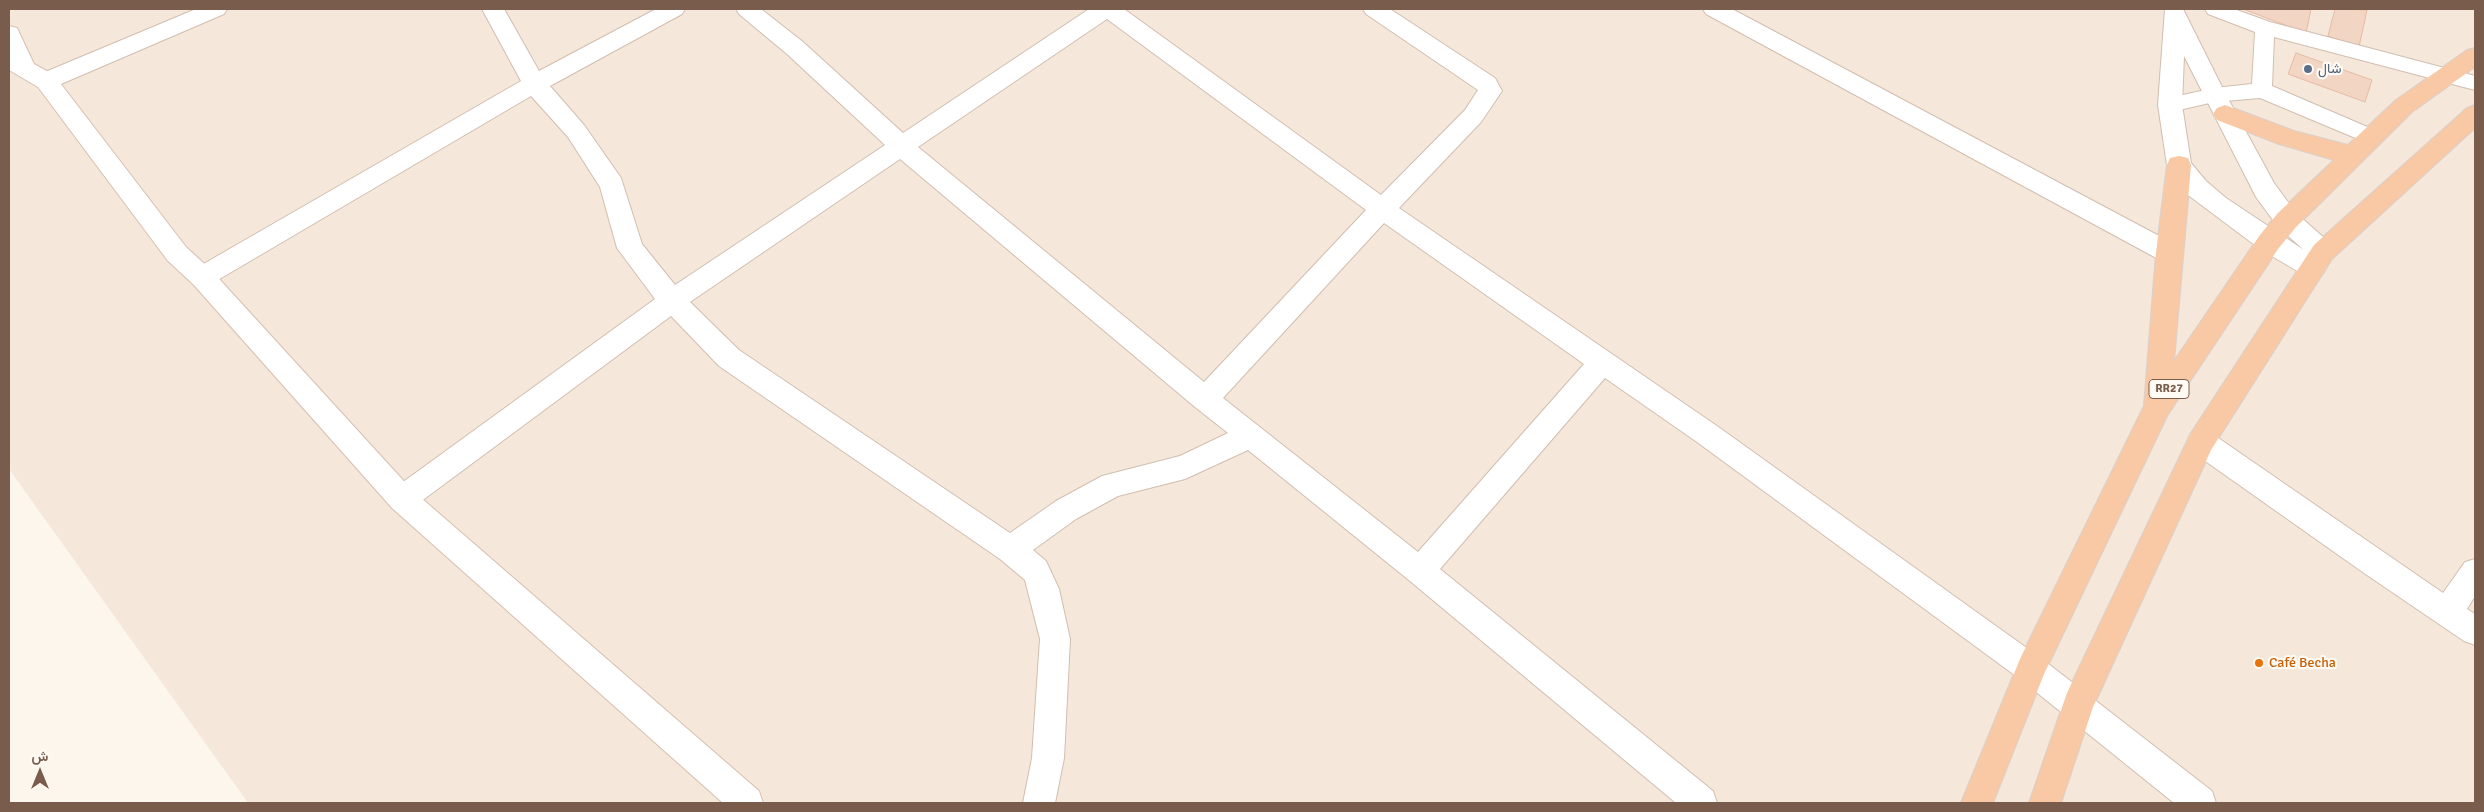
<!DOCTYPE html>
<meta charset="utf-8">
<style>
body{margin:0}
#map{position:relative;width:2484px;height:812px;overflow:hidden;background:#fdf6ec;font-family:Signika,Vazirmatn,sans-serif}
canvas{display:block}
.frame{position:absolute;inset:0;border:10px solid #7a5c4d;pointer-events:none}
.north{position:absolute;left:15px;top:747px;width:50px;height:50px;-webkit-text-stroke:4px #fffaf3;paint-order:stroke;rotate:0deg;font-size:14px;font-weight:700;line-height:20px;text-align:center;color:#7a5c4d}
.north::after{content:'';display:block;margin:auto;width:18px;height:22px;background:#7a5c4d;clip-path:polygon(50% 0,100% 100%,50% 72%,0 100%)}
</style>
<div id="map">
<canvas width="2484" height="812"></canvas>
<div class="frame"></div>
<div class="north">ش</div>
</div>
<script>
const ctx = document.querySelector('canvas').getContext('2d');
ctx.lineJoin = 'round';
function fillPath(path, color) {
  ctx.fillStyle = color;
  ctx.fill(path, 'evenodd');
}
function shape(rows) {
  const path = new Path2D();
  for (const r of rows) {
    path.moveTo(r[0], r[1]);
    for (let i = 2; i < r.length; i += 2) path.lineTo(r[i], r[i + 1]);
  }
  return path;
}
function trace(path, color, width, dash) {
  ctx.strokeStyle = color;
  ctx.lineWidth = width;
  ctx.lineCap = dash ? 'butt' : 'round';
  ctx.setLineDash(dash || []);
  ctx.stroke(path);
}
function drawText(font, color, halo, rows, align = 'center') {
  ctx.font = font + ' Signika,Vazirmatn,sans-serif';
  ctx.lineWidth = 4.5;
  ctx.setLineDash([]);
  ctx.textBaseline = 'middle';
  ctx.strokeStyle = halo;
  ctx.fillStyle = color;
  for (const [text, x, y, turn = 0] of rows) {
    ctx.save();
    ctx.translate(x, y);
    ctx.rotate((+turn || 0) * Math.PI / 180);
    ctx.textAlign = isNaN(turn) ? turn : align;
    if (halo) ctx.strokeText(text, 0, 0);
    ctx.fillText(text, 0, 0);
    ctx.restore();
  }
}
const residential = shape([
 [9,9,2475,9,2475,803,248,803,9,469]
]);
const building = shape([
 [2243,9,2311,9,2306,33,2243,9],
 [2335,9,2367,10,2359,47,2328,36,2335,9],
 [2296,53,2372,80,2365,102,2288,74,2296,53]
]);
const service = shape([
 [2205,9,2234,9,2270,22,2475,76,2475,90,2274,37,2272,86,2379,132,2382,137,2379,142,2372,145,2365,142,2260,98,2214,102,2170,112,2163,110,2160,105,2163,100,2170,98,2214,88,2252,84,2255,32,2208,14,2205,9]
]);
const minor = shape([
 [196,9,227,9,224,14,54,87,46,89,38,87,34,81,38,75,196,9],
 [482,9,504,9,539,71,656,9,685,9,682,14,550,86,584,125,621,178,642,244,675,285,885,145,787,54,739,14,736,9,761,9,803,42,903,133,1089,9,1124,9,1381,195,1465,110,1478,90,1366,14,1363,9,1390,9,1495,78,1502,91,1481,122,1399,208,1717,426,2042,659,2212,791,2216,803,2174,803,2020,679,1697,442,1605,378,1440,569,1713,791,1717,803,1676,803,1410,581,1248,450,1185,479,1118,496,1076,519,1033,550,1046,561,1059,589,1070,639,1064,758,1055,803,1023,803,1032,758,1040,639,1025,580,1000,559,719,366,671,316,412,508,402,512,392,508,388,499,392,490,655,299,617,248,600,187,568,137,531,96,211,284,202,287,193,284,189,277,193,270,521,81,482,9],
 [1107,19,1366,210,1204,382,918,147,1107,19],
 [900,159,1195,407,1228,433,1180,456,1102,476,1056,501,1010,533,739,350,690,302,900,159],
 [1384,223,1584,364,1418,552,1223,398,1384,223],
 [1703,9,1732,9,2178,246,2182,253,2178,260,2169,263,2160,260,1706,14,1703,9],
 [2201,430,2211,433,2443,593,2465,562,2475,559,2475,596,2467,609,2475,614,2475,645,2464,641,2364,573,2191,451,2187,442,2191,433,2201,430]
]);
const tertiary = shape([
 [2165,9,2183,9,2226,95,2274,183,2296,213,2332,245,2336,252,2332,259,2323,262,2326,268,2322,275,2313,278,2304,275,2260,249,2188,195,2170,172,2167,165,2158,105,2165,9],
 [2184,56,2256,197,2278,227,2304,250,2226,198,2206,181,2191,163,2182,105,2184,56]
]);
const secondary = shape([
 [9,26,17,28,34,64,54,75,186,247,211,270,412,490,759,791,763,803,723,803,392,508,193,284,168,261,38,87,9,70,9,26]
]);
const trunk = shape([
 [2475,48,2475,67,2412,112,2296,227,2278,249,2167,416,2044,674,1993,803,1961,803,2020,659,2144,406,2156,253,2167,165,2170,158,2179,156,2188,158,2191,165,2174,361,2260,235,2278,213,2334,160,2279,144,2217,120,2213,114,2217,108,2225,105,2294,131,2348,145,2396,100,2467,50,2475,48],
 [2475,105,2475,128,2332,259,2211,450,2093,707,2061,803,2029,803,2067,693,2191,433,2314,245,2467,108,2475,105]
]);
const markers = [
 [2308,69,5,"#5c6f8a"],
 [2259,663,5,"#e8710a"]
];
const shields = [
 [2169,389,40]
];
const shieldNames = [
 ["RR27",2169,389]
];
const serviceNames = [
 ["شال",2318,69]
];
const foodNames = [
 ["Café Becha",2269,663]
];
fillPath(residential, '#f5e8da');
fillPath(building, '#f3d5c3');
trace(building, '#e6bba3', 1);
trace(service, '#d1beb0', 2);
trace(minor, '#d1beb0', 2);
trace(tertiary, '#d1beb0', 2);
trace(secondary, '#d6c0b0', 2);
trace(trunk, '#dad1cd', 2);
fillPath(service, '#fff');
fillPath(minor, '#fff');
fillPath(tertiary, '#fff');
fillPath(secondary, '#fff');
fillPath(trunk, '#f9c8a4');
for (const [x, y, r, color] of markers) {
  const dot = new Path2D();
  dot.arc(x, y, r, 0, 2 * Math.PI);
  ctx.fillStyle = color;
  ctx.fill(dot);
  trace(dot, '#fffaf3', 2);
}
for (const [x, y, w] of shields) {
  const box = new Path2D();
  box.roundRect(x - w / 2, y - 9.5, w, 19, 4);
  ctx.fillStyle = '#fffaf3';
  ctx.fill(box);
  trace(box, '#7a5c4d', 1);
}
drawText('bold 12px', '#7a5c4d', null, shieldNames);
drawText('14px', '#4e5e75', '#fffaf3', serviceNames, 'left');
drawText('14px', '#c56008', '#fffaf3', foodNames, 'left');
</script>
